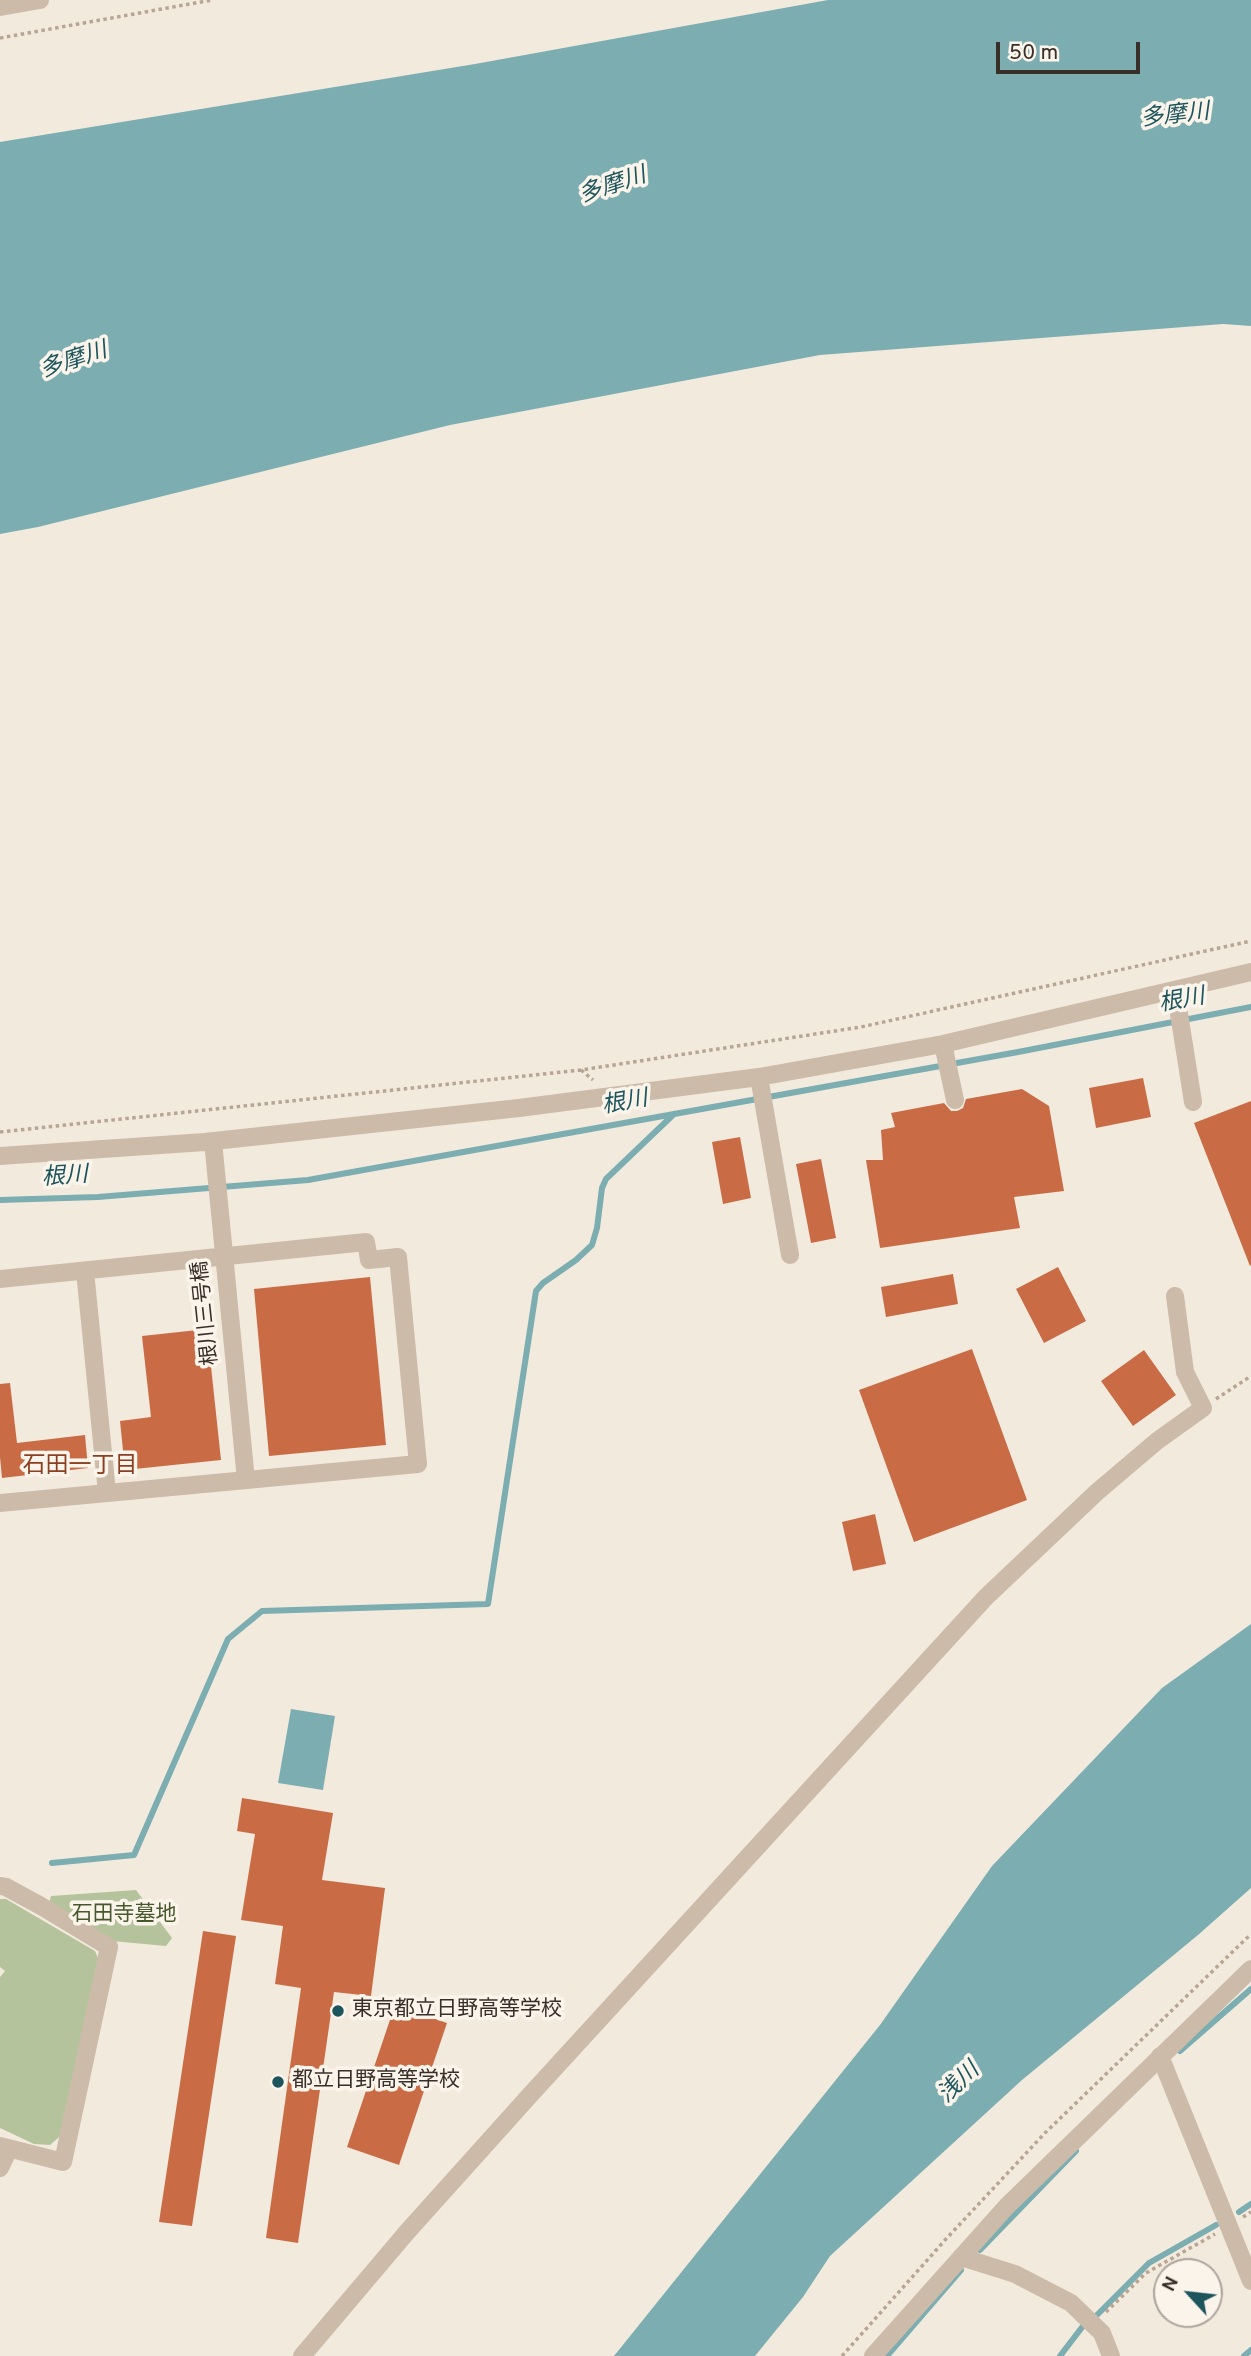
<!DOCTYPE html>
<meta charset="utf-8">
<style>
body{margin:0}
#map{position:relative;width:1251px;height:2356px;overflow:hidden;background:#f3eade;font-family:Overpass,sans-serif}
canvas{display:block}
.north{position:absolute;left:1153px;top:2258px;width:70px;height:70px;box-sizing:border-box;background:#fbf4eb;border:2px solid #ada59d;border-radius:50%;rotate:297deg;font-size:19px;font-weight:700;line-height:28px;text-align:center;color:#392f29}
.north::after{content:'';display:block;margin:auto;width:24px;height:32px;background:#1d555c;clip-path:polygon(50% 0,100% 100%,50% 72%,0 100%)}
.scale{position:absolute;left:996px;top:42px;width:144px;height:32px;box-sizing:border-box;border:4px solid #392f29;border-top:0;padding-left:9px;font-size:21px;line-height:24px;white-space:nowrap;color:#392f29;-webkit-text-stroke:5px #fbf4eb;paint-order:stroke}
</style>
<div id="map">
<canvas width="1251" height="2356"></canvas>
<div class="north">N</div>
<div class="scale">50 m</div>
</div>
<script>
const ctx = document.querySelector('canvas').getContext('2d');
ctx.lineJoin = 'round';
function fillPath(path, color) {
  ctx.fillStyle = color;
  ctx.fill(path, 'evenodd');
}
function shape(rows) {
  const path = new Path2D();
  for (const r of rows) {
    path.moveTo(r[0], r[1]);
    for (let i = 2; i < r.length; i += 2) path.lineTo(r[i], r[i + 1]);
  }
  return path;
}
function trace(path, color, width, dash) {
  ctx.strokeStyle = color;
  ctx.lineWidth = width;
  ctx.lineCap = dash ? 'butt' : 'round';
  ctx.setLineDash(dash || []);
  ctx.stroke(path);
}
function drawText(font, color, halo, rows, align = 'center') {
  ctx.font = font + ' Overpass,"Noto Sans JP",sans-serif';
  ctx.lineWidth = 7;
  ctx.setLineDash([]);
  ctx.textBaseline = 'middle';
  ctx.strokeStyle = halo;
  ctx.fillStyle = color;
  for (const [text, x, y, turn = 0] of rows) {
    ctx.save();
    ctx.translate(x, y);
    ctx.rotate((+turn || 0) * Math.PI / 180);
    ctx.textAlign = isNaN(turn) ? turn : align;
    if (halo) ctx.strokeText(text, 0, 0);
    ctx.fillText(text, 0, 0);
    ctx.restore();
  }
}
const green = shape([
 [136,1890,172,1938,166,1946,112,1941,49,1904,51,1896],
 [0,1899,6,1899,95,1951,99,1960,66,2131,50,2145,34,2144,0,2128,0,1977,5,1971,0,1967]
]);
const water = shape([
 [828,0,1251,0,1251,326,1223,324,820,355,450,425,38,527,0,534,0,142,475,64],
 [1251,1624,1251,1888,1198,1935,1022,2080,830,2256,803,2297,755,2356,614,2356,880,2025,992,1866,1162,1688],
 [291,1709,335,1716,323,1790,278,1783]
]);
const stream = shape([
 [0,1200,98,1197,308,1180,1018,1052,1251,1007],
 [52,1863,134,1855,228,1639,262,1611,488,1604,536,1291,543,1283,576,1260,592,1245,597,1228,602,1188,606,1179,674,1114],
 [1180,2051,1251,1989],
 [1239,2212,1251,2204],
 [980,2250,1076,2151],
 [1095,2317,1149,2263,1216,2225],
 [887,2356,961,2270],
 [1060,2356,1083,2326],
 [1244,2356,1251,2350]
]);
const building = shape([
 [1143,1078,1151,1117,1096,1128,1089,1088],
 [1022,1089,1049,1106,1064,1191,1014,1197,1020,1228,880,1248,866,1160,883,1160,881,1130,895,1127,891,1113,944,1103,951,1111,957,1111,963,1108,966,1099],
 [1251,1101,1251,1265,1250,1266,1194,1123],
 [740,1137,751,1198,723,1204,712,1142],
 [821,1159,836,1238,811,1243,796,1164],
 [1058,1267,1086,1321,1044,1343,1016,1289],
 [953,1274,958,1304,886,1317,881,1287],
 [370,1277,386,1445,269,1456,254,1289],
 [207,1329,221,1460,125,1470,120,1421,151,1417,142,1336],
 [972,1349,1027,1500,914,1542,859,1390],
 [1144,1350,1176,1395,1133,1426,1101,1381],
 [10,1383,17,1443,85,1435,88,1468,2,1478,0,1457,0,1384],
 [875,1514,886,1564,853,1571,842,1522],
 [242,1798,333,1813,322,1880,385,1888,371,1996,334,1992,298,2243,266,2238,301,1988,275,1984,283,1926,241,1920,255,1834,237,1831],
 [203,1931,236,1936,192,2226,159,2222],
 [395,2005,447,2023,399,2165,347,2147]
]);
const path = shape([
 [0,38,212,0],
 [581,1070,593,1080],
 [0,1132,581,1070,861,1027,1251,941],
 [1216,1399,1251,1376],
 [1243,2217,1251,2212],
 [1106,2312,1146,2273,1215,2234],
 [842,2356,946,2239,1045,2133,1251,1934]
]);
const minor = shape([
 [0,7,40,0],
 [1178,990,1177,1001,1193,1102],
 [943,1044,955,1100],
 [759,1077,790,1255],
 [213,1141,246,1480],
 [0,1156,205,1142,519,1108,759,1077,943,1044,1251,972],
 [85,1271,107,1493],
 [0,1279,366,1242,369,1260,398,1257,418,1464,0,1503],
 [0,1886,6,1887,41,1906,109,1947,63,2162,0,2146],
 [1160,2056,1251,2281],
 [0,2168,9,2149],
 [961,2257,1015,2274,1071,2303,1102,2333,1111,2356],
 [302,2356,407,2232,531,2094,986,1597,1097,1492,1157,1441,1203,1408,1185,1372,1175,1296],
 [873,2356,1007,2206,1251,1969]
]);
const markers = [
 [338,2011,7,"#1d555c"],
 [278,2082,7,"#1d555c"]
];
const streetNames = [
 ["根川三号橋",207,1313,-96]
];
const parkNames = [
 ["石田寺墓地",124,1916]
];
const poiNames = [
 ["東京都立日野高等学校",352,2011],
 ["都立日野高等学校",292,2082]
];
const waterNames = [
 ["多摩川",1175,117,-6],
 ["多摩川",613,187,-18],
 ["多摩川",74,362,-18],
 ["根川",1182,1002,-10],
 ["根川",625,1104,-10],
 ["根川",65,1178,-4],
 ["浅川",960,2084,-44]
];
const neighbourhoodNames = [
 ["石田一丁目",80,1467]
];
fillPath(green, '#b5c39d');
fillPath(water, '#7cadb1');
trace(stream, '#7cadb1', 6);
fillPath(building, '#c96c46');
trace(path, '#b8a593', 3.5, [3.5, 3.5]);
trace(minor, '#ccbba9', 18);
for (const [x, y, r, color] of markers) {
  const dot = new Path2D();
  dot.arc(x, y, r, 0, 2 * Math.PI);
  ctx.fillStyle = color;
  ctx.fill(dot);
  trace(dot, '#fbf4eb', 2.5);
}
drawText('21px', '#392f29', '#fbf4eb', streetNames);
drawText('21px', '#46582c', '#fbf4eb', parkNames);
drawText('21px', '#392f29', '#fbf4eb', poiNames, 'left');
drawText('italic 23px', '#1d555c', '#fbf4eb', waterNames);
drawText('23px', '#8b3e20', '#fbf4eb', neighbourhoodNames);
</script>
